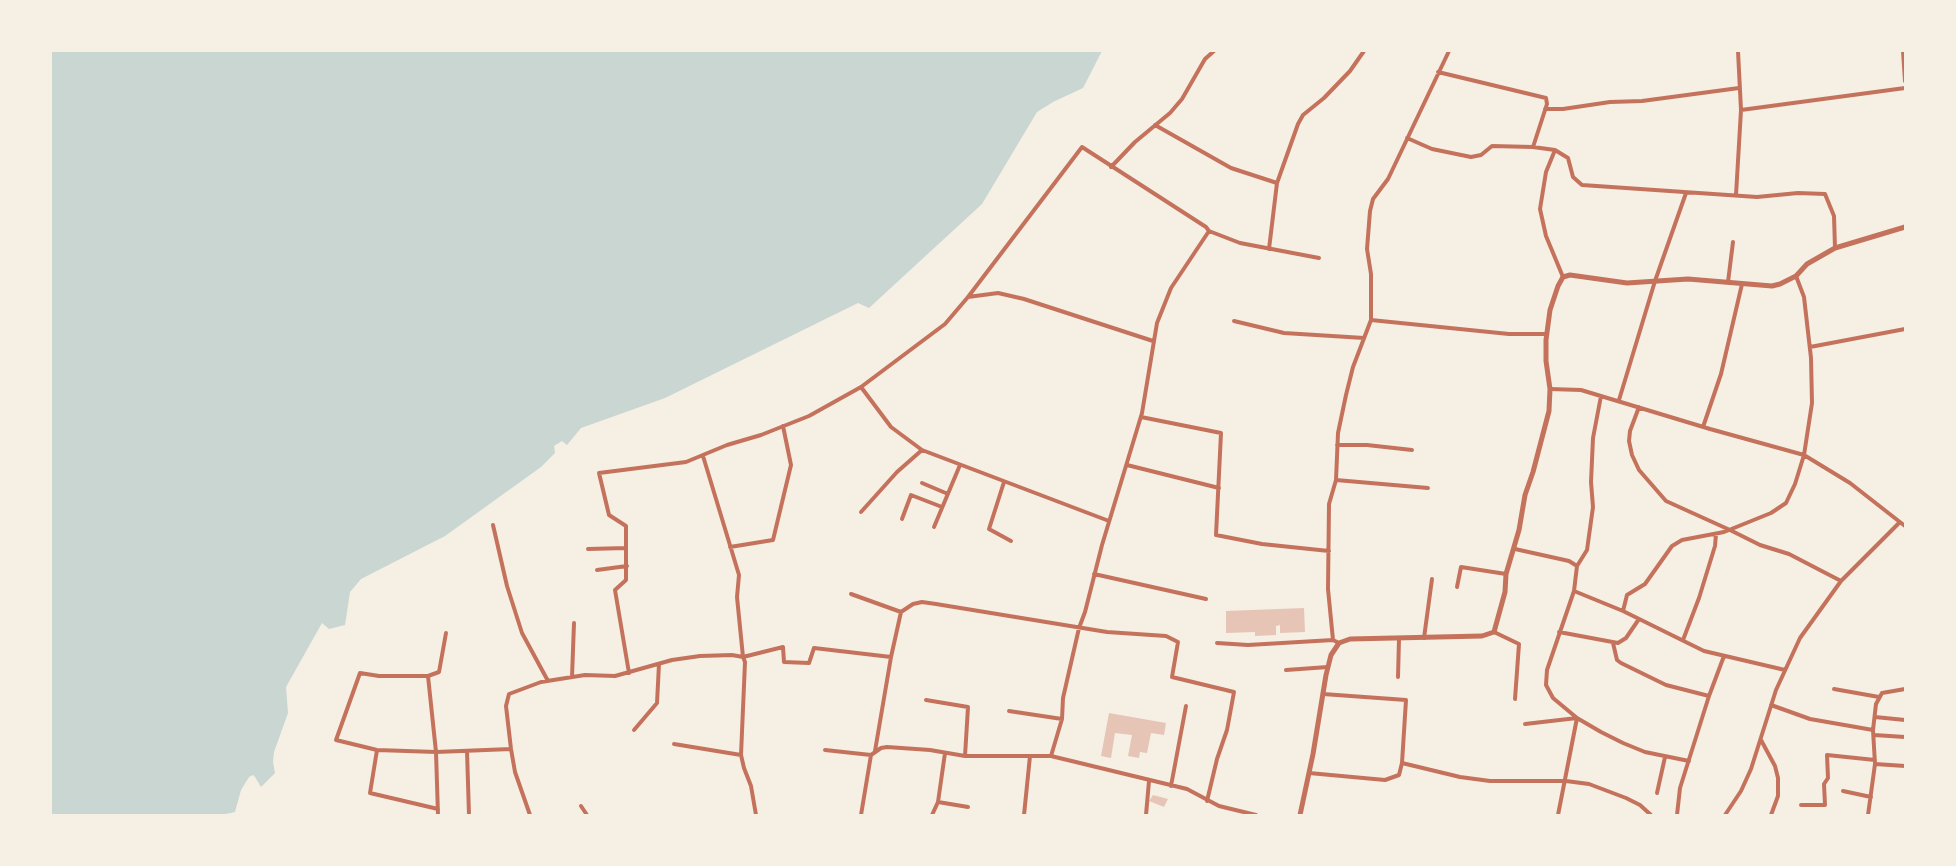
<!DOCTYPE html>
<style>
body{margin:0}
#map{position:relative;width:1956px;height:866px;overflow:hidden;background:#f6efe4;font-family:Roboto,sans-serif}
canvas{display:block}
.frame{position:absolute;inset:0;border:52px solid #f6efe4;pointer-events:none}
</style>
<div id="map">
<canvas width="1956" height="866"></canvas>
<div class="frame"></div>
</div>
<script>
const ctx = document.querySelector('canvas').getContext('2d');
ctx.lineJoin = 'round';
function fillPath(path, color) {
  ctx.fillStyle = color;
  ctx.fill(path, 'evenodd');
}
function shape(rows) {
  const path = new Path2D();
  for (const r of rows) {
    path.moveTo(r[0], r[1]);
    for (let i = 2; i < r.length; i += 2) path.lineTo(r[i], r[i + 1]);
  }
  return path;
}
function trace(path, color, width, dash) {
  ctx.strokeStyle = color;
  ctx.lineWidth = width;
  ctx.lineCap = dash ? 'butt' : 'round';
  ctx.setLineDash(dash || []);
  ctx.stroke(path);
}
const water = shape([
 [51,51,1102,51,1083,88,1053,102,1037,112,982,204,869,308,858,303,665,398,581,428,567,445,562,441,554,446,555,453,541,467,445,536,361,579,350,592,345,625,329,629,322,623,286,687,288,713,274,752,273,762,275,773,261,787,255,777,253,775,249,777,241,790,235,812,221,815,51,815]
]);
const building = shape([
 [1304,608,1305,632,1280,633,1280,625,1276,626,1276,635,1255,636,1255,632,1226,633,1226,611],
 [1109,713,1166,723,1164,735,1151,733,1147,753,1140,752,1139,758,1128,756,1132,735,1115,733,1111,758,1101,756],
 [1153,795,1168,799,1164,807,1149,801]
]);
const minor = shape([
 [1903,51,1905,81],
 [1438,72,1546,98,1547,104,1533,147],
 [1545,109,1563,109,1610,102,1642,101,1739,88],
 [1741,110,1905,88],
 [1155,125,1231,168,1277,183],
 [1407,138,1432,149,1471,157,1481,155,1492,146,1533,147,1555,150,1568,158,1573,177,1582,185,1757,197,1798,193,1825,194,1834,216,1835,248],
 [1555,150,1546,172,1540,209,1546,236,1563,277],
 [1111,167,1135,142,1170,113,1182,99,1205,59,1214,51],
 [1736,195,1741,110,1738,51],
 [1209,231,1240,243,1319,258],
 [1269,249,1277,183,1298,124,1303,115,1324,98,1350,71,1364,51],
 [1728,282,1733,242],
 [968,297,1082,147,1206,227,1209,231,1171,288,1157,323,1142,413,1102,545,1085,612,1079,628,1063,698,1062,719,1051,756],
 [1371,320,1509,334,1547,334],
 [1234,321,1284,333,1364,338],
 [1810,347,1905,329],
 [861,387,891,427,922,450,1109,521],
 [1550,389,1581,390,1710,429,1804,455,1850,483,1905,526],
 [1619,400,1655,281,1686,193],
 [1639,407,1630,431,1629,441,1632,455,1639,470,1666,501,1730,530,1760,545,1789,554,1841,581],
 [1141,417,1221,433,1216,535,1262,544,1329,551],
 [1703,427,1721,374,1742,284],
 [1337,445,1367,445,1412,450],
 [703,456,739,575,737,597,743,657,783,647,784,662,809,663,814,648,891,657],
 [1127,465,1219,488],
 [1336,480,1428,488],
 [1004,482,989,529,1011,541],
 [922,483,948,494],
 [861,512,897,472,922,450],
 [902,519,911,495,942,507],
 [493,525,507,586,522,633,548,681],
 [934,527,960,465],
 [730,547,773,540,791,465,783,426],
 [588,549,626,548],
 [1515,549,1569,561,1577,566,1574,591,1547,670,1546,685,1553,698,1577,718,1601,732,1623,743,1645,752,1689,761],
 [1577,566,1587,550,1593,507,1591,482,1593,438,1601,396],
 [597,570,627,566],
 [1094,574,1206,599],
 [1457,587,1461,567,1506,574],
 [1574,591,1623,611,1704,651,1785,670],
 [851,594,901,612],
 [1623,611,1627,595,1645,584,1672,546,1682,540,1724,532,1771,513,1786,503,1795,484,1804,455,1812,403,1811,358,1804,297,1796,276],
 [1494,632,1519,644,1515,699],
 [1559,632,1618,643,1626,638,1639,619],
 [1424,638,1432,579],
 [1683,640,1699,598,1715,546,1716,534],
 [1217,643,1248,645,1333,640],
 [1339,643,1333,640,1328,589,1329,504,1336,480,1338,433,1346,395,1353,367,1371,320,1371,274,1367,249,1370,211,1373,199,1388,179,1449,51],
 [1613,643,1617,660,1621,663,1666,685,1709,696],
 [1286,670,1328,667],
 [629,673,615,590,626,580,626,526,609,515,599,473,686,462,727,445,761,435,809,416,861,387,945,324,968,297,998,293,1024,299,1153,341],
 [428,676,439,672,446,633],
 [572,677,574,623],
 [1398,677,1399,639],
 [1834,689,1879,697],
 [1323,694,1406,700,1402,763],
 [926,700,968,707,965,756],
 [1771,705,1810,719,1873,730],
 [1009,711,1062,719],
 [1875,717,1905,720],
 [1525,724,1577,718,1558,815],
 [634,730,657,703,659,664],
 [1874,735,1905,737],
 [1761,740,1775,766,1778,778,1778,796,1771,815],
 [674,744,741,755],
 [377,750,370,793,438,809],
 [825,750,871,755],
 [467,751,469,815],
 [875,751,891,657,901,612,913,604,922,602,936,604,1107,632,1166,636,1178,642,1172,677,1234,692,1227,730,1217,759,1207,801],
 [1875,764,1905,766],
 [1309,773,1385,780,1399,775,1402,763,1460,777,1490,781,1566,781,1589,784,1626,798,1640,805,1651,815],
 [1171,786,1186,706],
 [1843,791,1871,797],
 [1657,793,1665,757],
 [938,802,968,807],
 [1801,805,1825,805,1824,784,1828,778,1827,755,1875,760],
 [581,806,587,815],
 [438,815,436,752,428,676,379,676,360,673,336,740,377,750,436,752,511,749],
 [530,815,515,772,511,749,506,706,509,694,541,682,585,675,615,676,672,660,700,656,732,655,743,657,745,662,741,755,744,768,751,786,756,815],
 [861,815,871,755,881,748,887,747,930,750,965,756,1051,756,1187,789,1219,806,1256,815],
 [932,815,938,802,945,753],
 [1024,815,1030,756],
 [1146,815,1149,781],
 [1677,815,1680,788,1709,696,1724,656],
 [1725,815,1741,791,1751,769,1776,690,1800,638,1841,581,1899,523],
 [1868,815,1875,764,1873,730,1876,704,1882,693,1905,689]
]);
const tertiary = shape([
 [1300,815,1313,754,1326,675,1331,655,1339,643,1350,639,1482,636,1494,632,1505,592,1506,574,1519,530,1525,495,1533,472,1549,411,1550,389,1546,361,1546,340,1550,310,1558,286,1563,277,1570,275,1627,283,1688,279,1772,286,1780,284,1796,276,1807,264,1835,248,1905,227]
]);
fillPath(water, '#c9d6d2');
fillPath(building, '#e6c5b7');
trace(minor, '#c5725c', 4);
trace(tertiary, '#c5725c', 5);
</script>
